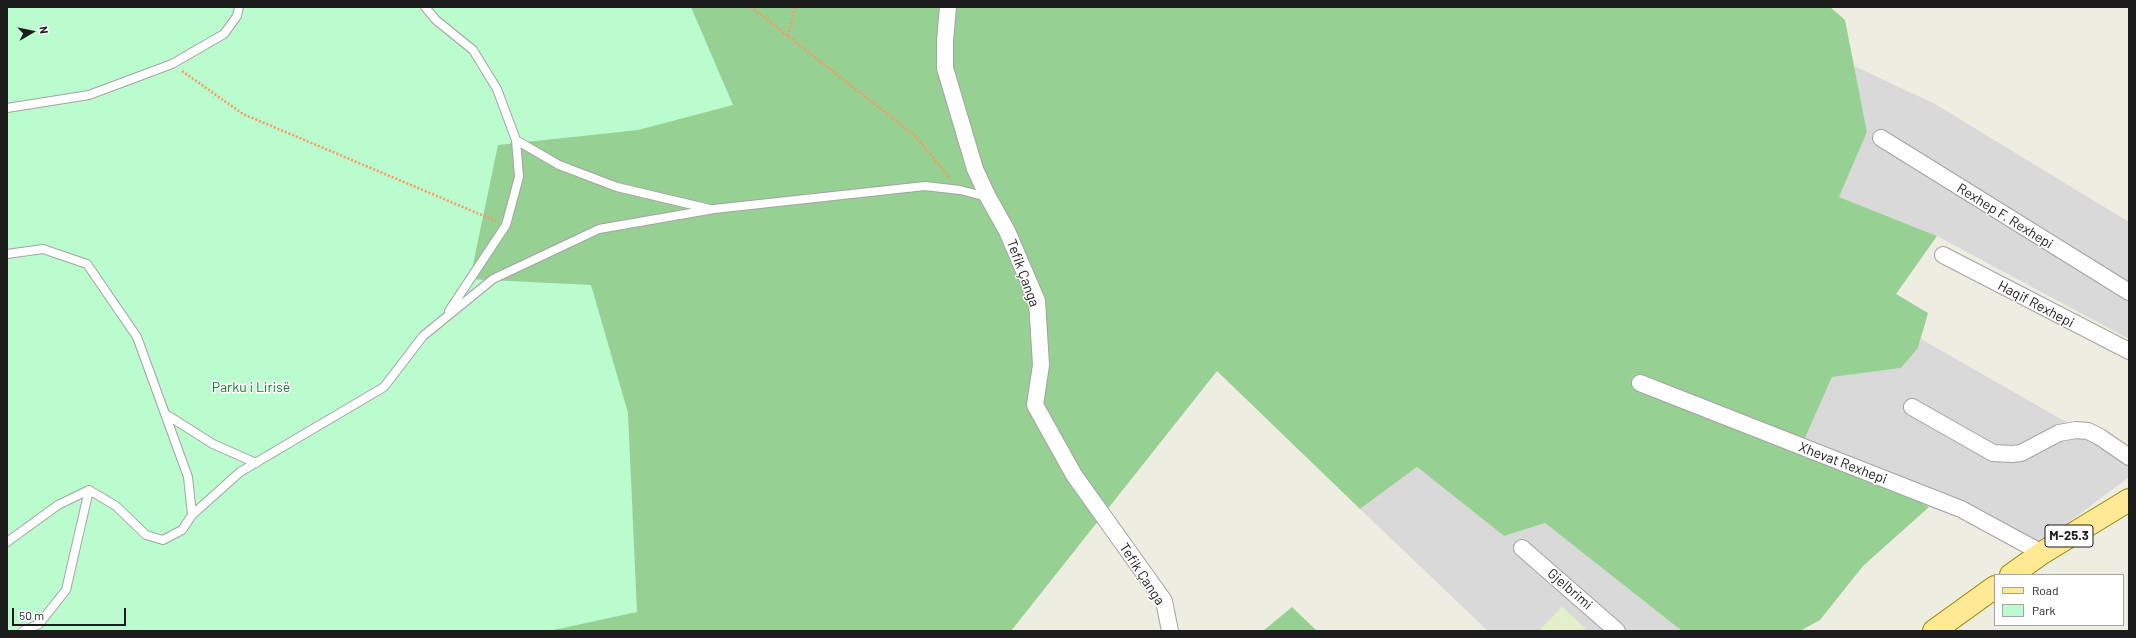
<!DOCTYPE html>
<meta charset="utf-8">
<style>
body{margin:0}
#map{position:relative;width:2136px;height:638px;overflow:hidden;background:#eeede1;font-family:Barlow,sans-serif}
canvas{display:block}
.frame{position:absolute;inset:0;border:8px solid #1c1c1c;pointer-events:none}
.legend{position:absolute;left:1994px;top:574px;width:130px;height:52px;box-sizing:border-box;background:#fff;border:1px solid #a4a4a4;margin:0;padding:5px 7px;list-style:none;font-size:12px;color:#1c1c1c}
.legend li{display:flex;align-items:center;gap:8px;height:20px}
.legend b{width:20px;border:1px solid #a4a4a4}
.north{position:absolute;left:12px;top:12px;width:40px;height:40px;-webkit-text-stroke:3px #fff;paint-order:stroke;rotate:81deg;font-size:11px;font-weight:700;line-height:16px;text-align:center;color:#1c1c1c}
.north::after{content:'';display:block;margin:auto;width:14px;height:18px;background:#1c1c1c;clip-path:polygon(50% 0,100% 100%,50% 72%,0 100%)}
.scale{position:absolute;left:12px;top:608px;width:114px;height:18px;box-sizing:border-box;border:2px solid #1c1c1c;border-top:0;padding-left:5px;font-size:12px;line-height:14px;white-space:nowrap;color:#1c1c1c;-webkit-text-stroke:3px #fff;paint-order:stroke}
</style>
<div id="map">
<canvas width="2136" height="638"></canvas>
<div class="frame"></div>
<ul class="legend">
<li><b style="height:5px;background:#ffe995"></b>Road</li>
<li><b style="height:11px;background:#bafcce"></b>Park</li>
</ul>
<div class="north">N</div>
<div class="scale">50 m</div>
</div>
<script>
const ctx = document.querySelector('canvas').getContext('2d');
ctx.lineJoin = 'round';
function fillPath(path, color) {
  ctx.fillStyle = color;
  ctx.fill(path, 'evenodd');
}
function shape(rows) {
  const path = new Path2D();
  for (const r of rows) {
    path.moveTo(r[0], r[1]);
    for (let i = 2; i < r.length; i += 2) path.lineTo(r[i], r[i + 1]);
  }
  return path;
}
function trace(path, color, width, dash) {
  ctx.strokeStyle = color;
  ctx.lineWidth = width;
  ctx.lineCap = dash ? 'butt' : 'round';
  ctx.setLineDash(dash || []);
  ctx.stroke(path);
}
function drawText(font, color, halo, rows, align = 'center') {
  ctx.font = font + ' Barlow,sans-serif';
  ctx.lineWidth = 3;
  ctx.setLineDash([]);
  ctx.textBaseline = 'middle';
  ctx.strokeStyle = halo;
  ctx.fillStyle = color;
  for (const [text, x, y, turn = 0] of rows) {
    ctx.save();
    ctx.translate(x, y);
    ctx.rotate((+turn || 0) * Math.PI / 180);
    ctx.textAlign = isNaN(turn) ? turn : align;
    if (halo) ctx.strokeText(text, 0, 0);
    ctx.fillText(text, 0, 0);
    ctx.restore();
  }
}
const residential = shape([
 [1854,66,1935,104,2129,222,2129,339,1937,236,1839,197,1867,132],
 [1921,339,2129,458,2129,477,2037,546,1929,507,1805,438,1832,377,1901,368,1918,348],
 [1417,467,1504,536,1545,523,1682,631,1588,631,1562,607,1539,631,1488,631,1360,509]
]);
const farmland = shape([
 [1562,607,1588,631,1539,631]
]);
const forest = shape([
 [7,7,1830,7,1845,20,1867,132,1839,197,1937,236,1896,294,1928,313,1918,348,1901,368,1832,377,1805,438,1929,507,1863,566,1820,620,1800,631,1682,631,1545,523,1504,536,1417,467,1360,509,1217,371,1011,631,7,631],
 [1292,607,1317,631,1263,631]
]);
const park = shape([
 [7,7,691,7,733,105,638,130,498,145,470,279,591,285,628,413,637,612,549,631,7,631]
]);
const path = shape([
 [751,7,914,135,949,177],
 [788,36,795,7],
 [182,71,243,114,496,221]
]);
const service = shape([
 [425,7,436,20,473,50,497,89,516,140,519,177,506,225,449,311],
 [7,108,89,95,172,64,224,34,237,16,239,7],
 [516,140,559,165,617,187,710,209],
 [7,254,43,249,87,264,137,337,188,477,192,515],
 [167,415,213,444,256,463],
 [7,542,58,505,89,490,116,506,146,535,163,540,182,530,192,515,240,472,384,387,423,336,493,279,599,229,714,209,925,186,960,190,987,197],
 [23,631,39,624,66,590,89,490]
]);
const minor = shape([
 [948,7,945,41,945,68,975,169,988,197,1007,231,1037,301,1041,365,1035,405,1074,475,1164,601,1170,631],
 [1881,138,2129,292],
 [1943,255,2129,351],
 [1640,383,1961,509,2042,553],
 [1912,407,1993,453,2012,454,2021,453,2059,433,2076,430,2088,431,2100,437,2129,457],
 [1522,548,1617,631]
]);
const primary = shape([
 [2011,575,2042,553,2129,500],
 [1934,631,1995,587]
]);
const shields = [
 [2069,536,48]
];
const shieldNames = [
 ["M-25.3",2069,536]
];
const streetNames = [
 ["Rexhep F. Rexhepi",2005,216,32],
 ["Tefik Çanga",1023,273,70],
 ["Haqif Rexhepi",2036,304,28],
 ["Xhevat Rexhepi",1843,463,21],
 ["Tefik Çanga",1142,574,57],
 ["Gjelbrimi",1570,589,41]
];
const parkNames = [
 ["Parku i Lirisë",251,387]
];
fillPath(residential, '#dad9d9');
fillPath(farmland, '#e3eeca');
fillPath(forest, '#97d093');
fillPath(park, '#bafcce');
trace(service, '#a3a3a3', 10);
trace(minor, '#a3a3a3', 18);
trace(primary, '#948400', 24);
trace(path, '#ff9561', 2.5, [2, 2]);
trace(service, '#fff', 8);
trace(minor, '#fff', 16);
trace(primary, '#ffe995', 22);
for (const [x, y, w] of shields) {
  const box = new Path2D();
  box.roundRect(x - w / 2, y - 11, w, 22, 3);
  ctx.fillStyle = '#fff';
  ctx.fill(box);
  trace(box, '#1c1c1c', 1);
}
drawText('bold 13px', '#1c1c1c', null, shieldNames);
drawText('14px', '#1c1c1c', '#fff', streetNames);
drawText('14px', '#067e2b', '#fff', parkNames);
</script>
